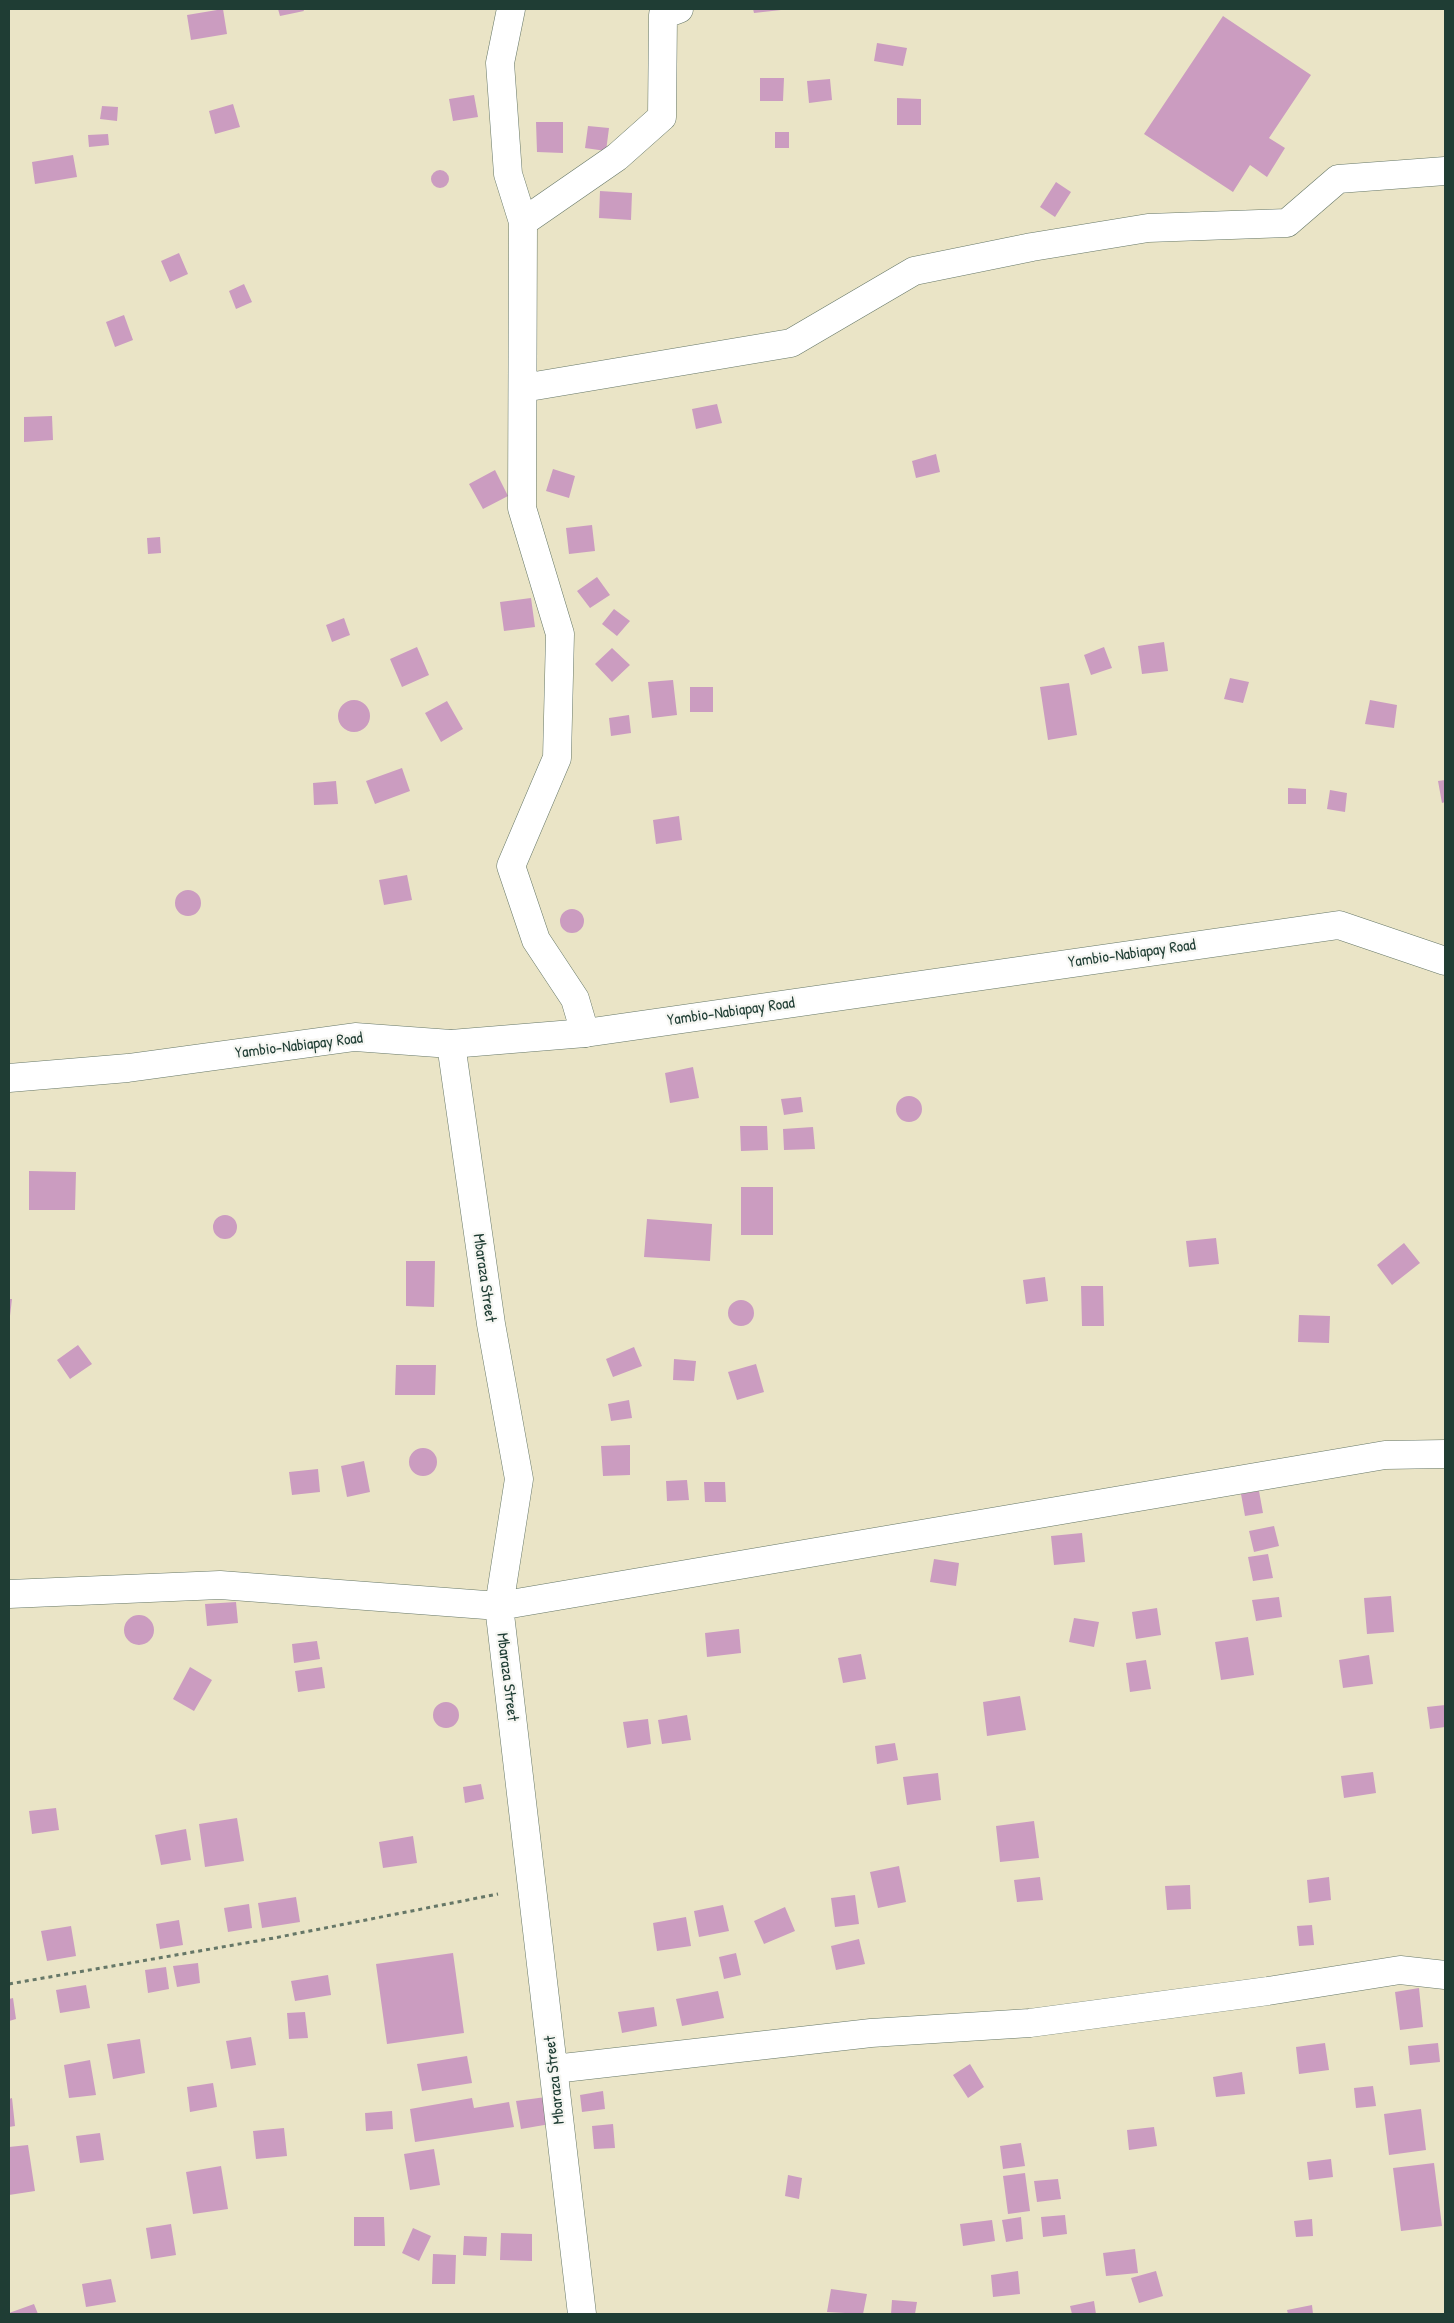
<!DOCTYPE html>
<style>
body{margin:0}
#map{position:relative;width:1454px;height:2323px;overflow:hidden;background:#eae4c6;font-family:"Patrick Hand",sans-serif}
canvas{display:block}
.frame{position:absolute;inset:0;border:10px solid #1f3d34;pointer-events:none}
</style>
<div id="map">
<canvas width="1454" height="2323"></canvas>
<div class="frame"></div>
</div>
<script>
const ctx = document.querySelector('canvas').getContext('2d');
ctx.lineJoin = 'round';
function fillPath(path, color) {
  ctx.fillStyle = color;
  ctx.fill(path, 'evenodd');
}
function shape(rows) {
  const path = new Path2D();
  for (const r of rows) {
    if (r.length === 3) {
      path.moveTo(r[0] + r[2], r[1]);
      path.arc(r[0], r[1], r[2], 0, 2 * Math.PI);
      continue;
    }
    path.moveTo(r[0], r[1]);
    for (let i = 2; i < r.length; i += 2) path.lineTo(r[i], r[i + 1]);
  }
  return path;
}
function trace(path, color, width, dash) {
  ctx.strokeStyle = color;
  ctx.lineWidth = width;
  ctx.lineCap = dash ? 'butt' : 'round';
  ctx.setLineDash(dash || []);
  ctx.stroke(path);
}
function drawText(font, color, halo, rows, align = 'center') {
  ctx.font = font + ' "Patrick Hand",sans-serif';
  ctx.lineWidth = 4.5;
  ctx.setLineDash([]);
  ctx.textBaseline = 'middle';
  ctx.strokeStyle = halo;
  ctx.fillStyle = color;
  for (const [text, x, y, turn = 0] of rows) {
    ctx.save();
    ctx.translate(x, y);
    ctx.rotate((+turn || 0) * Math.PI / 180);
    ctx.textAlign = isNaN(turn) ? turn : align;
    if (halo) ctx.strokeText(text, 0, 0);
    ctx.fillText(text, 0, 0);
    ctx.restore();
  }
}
const building = shape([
 [223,9,227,34,191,40,187,15],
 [278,9,303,9,304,11,280,16],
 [753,9,781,9,781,10,754,13],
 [1223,16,1311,75,1269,138,1285,148,1267,177,1250,165,1233,192,1144,134],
 [877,43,907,48,903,66,874,61],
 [760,78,784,78,783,101,760,101],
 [830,79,832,100,809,103,807,81],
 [474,95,478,117,453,121,449,99],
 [897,98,921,99,921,125,897,125],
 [233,104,240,127,215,134,209,111],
 [102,106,118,107,117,121,100,119],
 [536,122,563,122,563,153,537,152],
 [588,126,609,128,606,151,585,148],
 [775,132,789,132,789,148,775,148],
 [108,134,109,145,89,147,88,135],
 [73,155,77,177,35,184,32,162],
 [440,179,9],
 [1056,182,1071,192,1055,217,1040,207],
 [600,191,632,193,631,220,599,218],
 [179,253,188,274,170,282,161,261],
 [244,284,252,302,236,309,229,291],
 [124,315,133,340,115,347,106,322],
 [717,404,722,423,696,429,692,409],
 [52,416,53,440,24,442,24,417],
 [936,454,940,472,916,478,912,461],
 [553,469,575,476,569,498,546,491],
 [495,470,508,496,483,509,469,484],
 [592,525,595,551,569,554,566,528],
 [160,537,161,553,148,554,147,538],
 [597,577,610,595,590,608,577,591],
 [531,598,535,627,504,631,500,602],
 [614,609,630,621,617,636,602,624],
 [344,618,350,635,332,642,326,625],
 [1164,642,1168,671,1142,674,1138,646],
 [417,647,429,675,402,687,390,659],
 [1104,647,1112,668,1091,675,1084,655],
 [612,648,630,665,612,682,595,664],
 [1230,678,1249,682,1243,703,1224,699],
 [673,680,677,715,652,718,648,682],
 [1069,683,1077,735,1048,740,1040,687],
 [690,687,713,687,713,712,690,712],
 [1370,700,1397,705,1394,728,1365,724],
 [354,716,16],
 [447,701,463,729,441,742,425,713],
 [629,715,631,733,611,736,609,718],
 [402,768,410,791,375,804,366,781],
 [1445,780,1445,802,1442,803,1438,781],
 [336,781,338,804,314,805,313,783],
 [1288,788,1306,789,1306,804,1288,804],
 [1330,790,1347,793,1345,812,1327,809],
 [679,816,682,840,656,844,653,820],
 [407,875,412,900,384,905,379,880],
 [188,903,13],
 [572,921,12],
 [693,1067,699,1098,670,1103,665,1073],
 [909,1109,13],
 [801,1097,803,1112,784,1115,781,1099],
 [740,1126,767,1126,768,1150,741,1151],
 [813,1127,815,1149,784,1150,783,1129],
 [29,1171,76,1172,75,1210,29,1210],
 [741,1187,773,1187,773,1235,741,1235],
 [225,1227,12],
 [647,1219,712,1224,710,1261,644,1257],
 [1216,1238,1219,1264,1189,1267,1186,1241],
 [1404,1243,1420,1263,1392,1285,1377,1265],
 [406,1261,435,1261,434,1307,406,1306],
 [1045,1277,1048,1301,1026,1304,1023,1280],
 [1081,1286,1103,1286,1104,1326,1082,1326],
 [9,1299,12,1299,10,1316,9,1316],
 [741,1313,13],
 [1299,1315,1330,1316,1329,1343,1298,1342],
 [78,1345,92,1364,70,1379,57,1360],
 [634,1347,642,1366,613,1377,606,1359],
 [674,1359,696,1361,694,1381,673,1380],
 [756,1364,764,1392,737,1400,728,1372],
 [396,1365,436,1365,435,1395,395,1395],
 [629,1400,632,1418,611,1421,608,1404],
 [630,1445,630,1475,603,1476,601,1446],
 [423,1462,14],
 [364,1461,370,1492,347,1497,341,1466],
 [318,1469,320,1492,292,1495,289,1472],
 [687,1480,689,1500,667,1501,666,1481],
 [704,1482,725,1482,726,1502,705,1502],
 [1259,1491,1263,1513,1245,1516,1241,1494],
 [1274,1526,1279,1546,1254,1552,1249,1531],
 [1082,1533,1085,1562,1054,1565,1051,1536],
 [1268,1554,1273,1578,1253,1581,1248,1557],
 [934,1559,959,1563,956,1586,930,1582],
 [1391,1596,1394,1632,1367,1634,1364,1598],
 [1279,1597,1282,1617,1256,1621,1252,1600],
 [236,1602,238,1623,207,1626,205,1604],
 [1157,1608,1161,1635,1136,1639,1132,1612],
 [139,1630,15],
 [1074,1618,1099,1622,1094,1647,1069,1642],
 [739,1629,741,1653,707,1657,705,1633],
 [1248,1637,1254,1675,1221,1680,1215,1642],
 [317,1641,320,1659,294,1663,292,1644],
 [861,1654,866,1679,843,1683,838,1658],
 [1369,1655,1373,1684,1343,1688,1339,1660],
 [1146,1660,1151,1689,1130,1692,1126,1663],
 [190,1667,212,1680,194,1711,173,1699],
 [322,1667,325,1688,298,1692,295,1671],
 [1020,1696,1026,1730,987,1736,983,1702],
 [446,1715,13],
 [1445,1705,1445,1727,1430,1729,1427,1707],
 [687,1715,691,1740,662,1744,658,1720],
 [648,1719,651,1744,627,1748,623,1722],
 [895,1743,898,1760,877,1764,875,1746],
 [1373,1772,1376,1793,1344,1798,1341,1776],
 [938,1773,941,1800,907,1805,903,1777],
 [481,1784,484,1799,465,1803,463,1787],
 [56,1808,59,1830,32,1834,29,1811],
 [237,1818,244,1861,205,1867,199,1824],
 [1034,1821,1039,1858,1000,1862,996,1826],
 [186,1829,191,1860,161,1865,155,1835],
 [413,1836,417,1863,383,1868,379,1842],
 [899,1866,906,1902,878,1908,870,1872],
 [1040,1877,1043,1900,1017,1902,1014,1880],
 [1329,1877,1331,1900,1309,1903,1307,1880],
 [1190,1885,1191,1909,1167,1910,1165,1886],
 [855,1895,859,1924,835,1927,831,1898],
 [296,1897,300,1922,262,1928,258,1903],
 [249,1904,252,1928,228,1932,224,1908],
 [723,1905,729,1931,699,1937,694,1911],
 [785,1907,795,1931,764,1944,754,1921],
 [686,1917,691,1946,657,1951,653,1923],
 [179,1920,183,1945,160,1949,156,1924],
 [1312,1925,1314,1945,1299,1946,1297,1926],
 [71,1926,76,1956,47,1961,41,1931],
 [859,1939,865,1964,836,1970,831,1946],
 [453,1953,464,2033,387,2044,376,1964],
 [736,1953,741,1975,724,1979,719,1957],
 [198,1963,200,1983,177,1987,173,1966],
 [166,1967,169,1989,148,1993,145,1970],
 [328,1975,331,1995,295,2001,291,1981],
 [86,1985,90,2008,60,2013,56,1990],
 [1419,1988,1423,2027,1400,2030,1395,1992],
 [718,1991,724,2018,682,2026,676,1999],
 [13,1998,16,2019,9,2021,9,1999],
 [654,2007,657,2026,622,2033,618,2012],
 [305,2012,308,2038,289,2039,287,2013],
 [251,2037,256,2065,231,2069,226,2041],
 [140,2039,145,2073,113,2079,107,2044],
 [1325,2043,1329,2070,1299,2074,1296,2047],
 [1438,2043,1440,2062,1410,2065,1408,2046],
 [467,2056,472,2083,422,2091,417,2064],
 [90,2060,96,2095,69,2098,64,2065],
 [970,2064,984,2087,968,2098,953,2075],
 [1242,2072,1245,2094,1216,2097,1213,2077],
 [213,2083,217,2107,190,2112,187,2087],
 [1373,2086,1376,2106,1356,2108,1354,2088],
 [603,2091,605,2109,582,2112,580,2095],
 [546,2097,550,2124,521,2129,516,2101],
 [12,2098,15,2126,9,2127,9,2099],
 [472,2098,474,2108,509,2102,514,2127,415,2142,410,2109],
 [1421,2109,1426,2150,1389,2155,1384,2114],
 [392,2111,393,2129,366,2131,365,2113],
 [613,2124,615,2148,594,2149,592,2126],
 [1154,2127,1157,2146,1129,2150,1127,2130],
 [284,2128,287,2156,256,2159,253,2131],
 [100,2133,104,2160,80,2163,76,2136],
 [1021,2143,1025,2166,1003,2169,1000,2146],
 [28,2145,35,2191,9,2195,9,2147],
 [434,2149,440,2185,410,2190,404,2154],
 [1331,2159,1333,2177,1309,2180,1307,2162],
 [1434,2163,1442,2226,1401,2231,1393,2168],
 [221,2166,228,2209,193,2214,186,2172],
 [1025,2173,1030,2211,1008,2214,1003,2176],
 [788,2175,802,2178,799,2199,785,2196],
 [1058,2179,1061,2199,1037,2202,1034,2181],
 [1065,2215,1067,2234,1043,2237,1041,2217],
 [354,2217,384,2217,385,2246,354,2246],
 [1021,2217,1023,2239,1006,2242,1002,2220],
 [1312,2219,1313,2236,1296,2237,1294,2221],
 [992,2220,995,2241,963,2246,960,2224],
 [171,2224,176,2255,151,2259,146,2228],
 [413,2228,431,2236,419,2261,402,2253],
 [501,2233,532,2234,532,2261,500,2260],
 [464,2236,487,2237,486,2256,463,2255],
 [1135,2249,1138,2273,1106,2276,1103,2253],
 [433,2254,456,2255,455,2284,432,2284],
 [1018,2271,1020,2294,993,2297,991,2275],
 [1156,2271,1163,2296,1139,2303,1131,2278],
 [111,2279,116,2302,86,2307,82,2284],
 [831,2289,867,2294,863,2314,827,2312],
 [892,2300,917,2302,915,2314,891,2314],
 [1094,2301,1096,2314,1072,2314,1070,2306],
 [34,2304,38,2314,9,2314,9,2313],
 [1312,2305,1313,2314,1288,2314,1287,2310]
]);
const path = shape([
 [9,1984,274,1938,498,1894]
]);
const street = shape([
 [511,9,500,63,508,174,523,222,617,157,662,117,663,15,679,9],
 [523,222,522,508,560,634,557,758,511,866,536,940,575,999,585,1033],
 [523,388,791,343,914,271,1032,247,1148,228,1287,223,1338,179,1445,171],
 [451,1044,491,1324,519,1479,499,1606,582,2314],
 [9,1594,220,1585,499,1606,1385,1455,1445,1454],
 [554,2069,871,2033,1030,2023,1268,1991,1400,1970,1445,1975]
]);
const secondary = shape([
 [9,1078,128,1068,355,1037,451,1044,585,1033,1339,925,1445,961]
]);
const streetNames = [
 ["Yambio-Nabiapay Road",1132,954,-8],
 ["Yambio-Nabiapay Road",731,1012,-8],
 ["Yambio-Nabiapay Road",299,1046,-7],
 ["Mbaraza Street",484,1278,82],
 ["Mbaraza Street",507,1677,83],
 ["Mbaraza Street",555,2080,-96]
];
fillPath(building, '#cb9cc0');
trace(street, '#667767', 29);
trace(secondary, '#667767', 29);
trace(path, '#667767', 3, [4, 4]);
trace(street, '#fff', 28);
trace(secondary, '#fff', 28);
drawText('16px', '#1f3d34', '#f6f6f2', streetNames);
</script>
